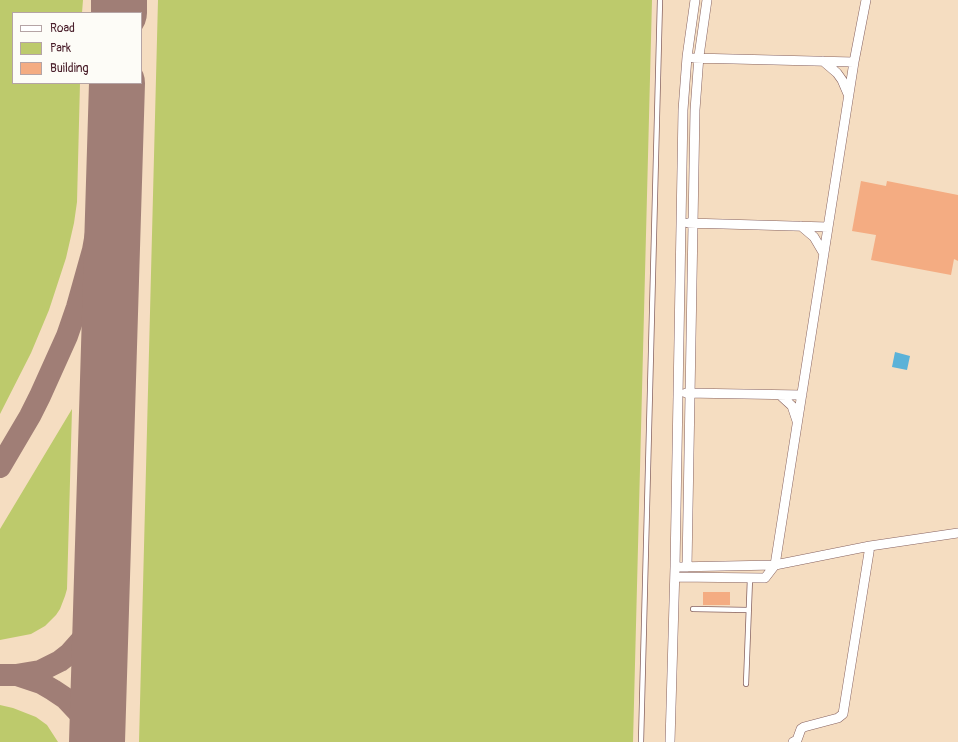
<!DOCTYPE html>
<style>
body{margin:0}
#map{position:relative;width:958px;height:742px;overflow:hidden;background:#f5ddc1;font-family:Pangolin,sans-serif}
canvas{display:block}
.legend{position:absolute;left:12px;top:12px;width:130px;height:72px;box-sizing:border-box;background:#fdfcf7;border:1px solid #b5a4a5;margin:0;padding:5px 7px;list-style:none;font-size:12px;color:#4a1f2b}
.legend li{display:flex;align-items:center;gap:8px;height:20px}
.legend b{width:20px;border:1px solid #b5a4a5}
</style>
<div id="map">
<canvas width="958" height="742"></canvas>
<ul class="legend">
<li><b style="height:5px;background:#fff"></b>Road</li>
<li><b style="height:11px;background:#bdca6c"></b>Park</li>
<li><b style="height:11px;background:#f4ac82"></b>Building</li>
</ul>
</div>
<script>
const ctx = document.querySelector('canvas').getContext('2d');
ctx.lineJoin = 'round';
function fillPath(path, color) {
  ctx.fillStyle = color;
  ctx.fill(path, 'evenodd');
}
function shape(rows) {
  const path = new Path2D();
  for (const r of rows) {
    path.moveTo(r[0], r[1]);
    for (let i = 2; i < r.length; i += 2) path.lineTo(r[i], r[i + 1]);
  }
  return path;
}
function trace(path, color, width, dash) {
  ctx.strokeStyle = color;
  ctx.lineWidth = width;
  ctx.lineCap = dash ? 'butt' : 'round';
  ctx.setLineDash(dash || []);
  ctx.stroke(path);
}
const green = shape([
 [0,0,83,0,82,13,13,13,13,83,80,83,77,202,74,223,66,258,49,310,31,353,0,414],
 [158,0,652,0,633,742,139,742],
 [72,409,67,589,65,596,60,609,56,615,45,626,31,634,0,640,0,529],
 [0,705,13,708,36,717,47,725,58,742,0,742]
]);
const water = shape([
 [895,352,910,356,907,370,892,367]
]);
const taxiway = shape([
 [0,467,30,416,40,396,67,336,77,307,93,250,102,200,108,154,116,117],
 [0,675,16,675,40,671,60,661,69,654,85,636,91,627,99,610,102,594],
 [17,675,41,683,53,690,65,698,81,715,93,742]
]);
const runway = shape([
 [119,13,119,0],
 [97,742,117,83]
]);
const building = shape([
 [861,181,886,186,887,181,958,195,958,261,954,259,951,275,871,260,876,235,852,231],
 [703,592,730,592,730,605,703,605]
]);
const lane = shape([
 [693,609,748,610],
 [746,684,750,578],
 [641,742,660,0]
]);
const street = shape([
 [693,58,854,62],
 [823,61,837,73,842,80,848,94],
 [688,223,828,227],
 [801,226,814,237,824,254],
 [686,393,802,395],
 [780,395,792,406,797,421],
 [675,567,775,565,854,62,866,0],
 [687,567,695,110,699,56,707,0],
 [675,577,765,578,775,565,870,546,958,533],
 [670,742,675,567,683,110,687,57,695,0],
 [793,742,797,740,801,729,804,727,838,718,843,714,870,546]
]);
fillPath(green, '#bdca6c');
fillPath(water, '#5bb2d8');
trace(taxiway, '#a07e76', 22);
trace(runway, '#a07e76', 56);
fillPath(building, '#f4ac82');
trace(lane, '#866260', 6);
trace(street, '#866260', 10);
trace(lane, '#fff', 4.5);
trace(street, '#fff', 9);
</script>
